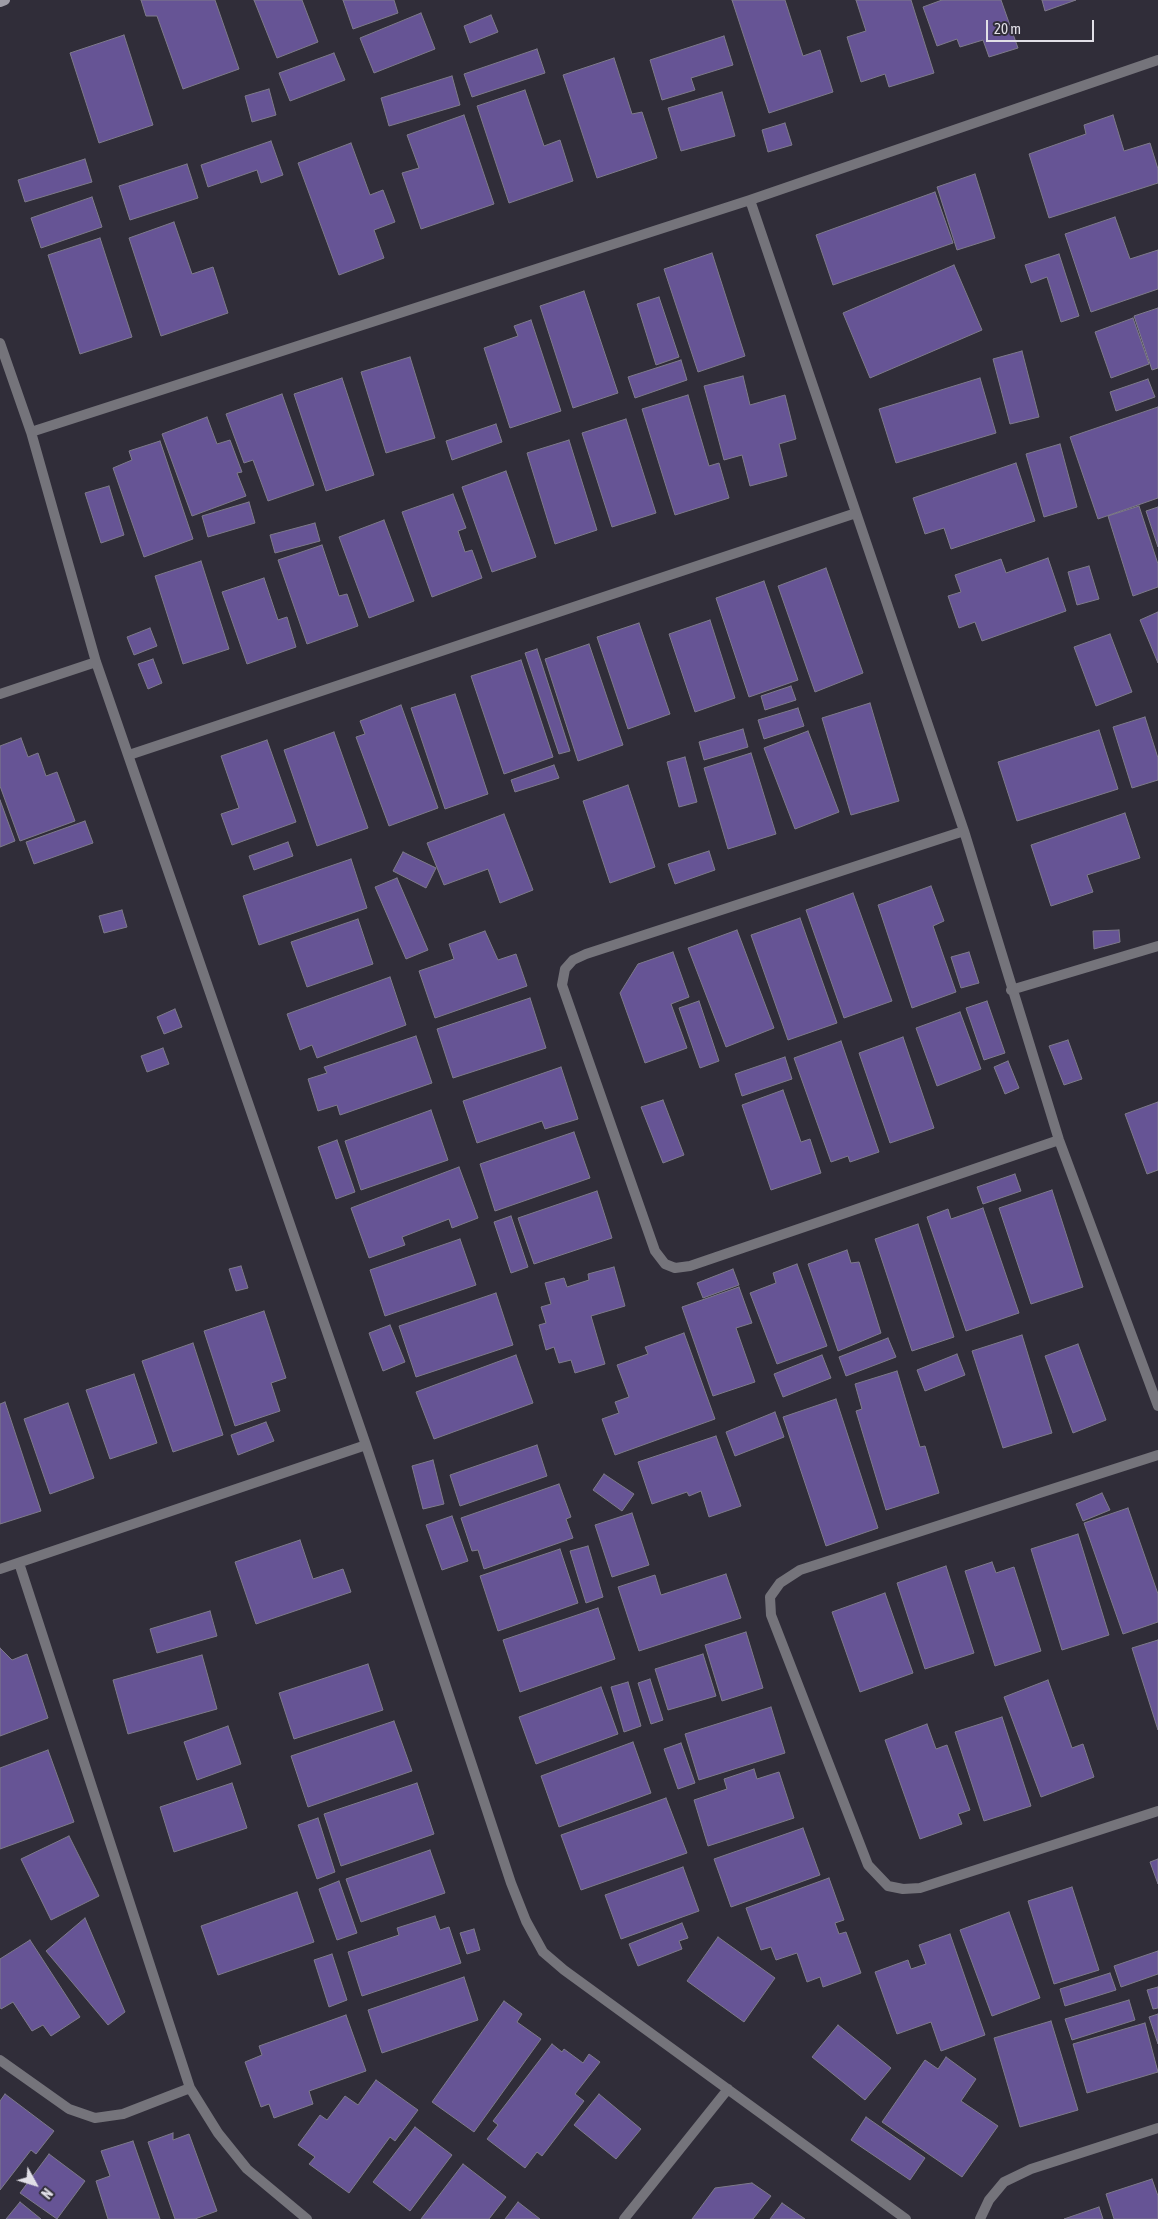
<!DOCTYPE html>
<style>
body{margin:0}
#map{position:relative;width:1158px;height:2219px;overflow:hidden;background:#302d39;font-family:"Asap Condensed",sans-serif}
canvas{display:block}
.north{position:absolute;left:10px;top:2159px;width:50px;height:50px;-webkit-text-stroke:4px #302d39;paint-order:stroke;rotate:129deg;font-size:14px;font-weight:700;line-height:20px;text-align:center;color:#e1dfe7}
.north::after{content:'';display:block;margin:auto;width:18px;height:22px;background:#e1dfe7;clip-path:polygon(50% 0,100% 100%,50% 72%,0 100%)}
.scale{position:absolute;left:986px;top:20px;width:108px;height:22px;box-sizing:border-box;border:2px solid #e1dfe7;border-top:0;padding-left:6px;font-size:15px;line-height:18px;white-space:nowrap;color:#e1dfe7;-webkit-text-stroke:4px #302d39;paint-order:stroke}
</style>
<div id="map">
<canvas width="1158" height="2219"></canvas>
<div class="north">N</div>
<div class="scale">20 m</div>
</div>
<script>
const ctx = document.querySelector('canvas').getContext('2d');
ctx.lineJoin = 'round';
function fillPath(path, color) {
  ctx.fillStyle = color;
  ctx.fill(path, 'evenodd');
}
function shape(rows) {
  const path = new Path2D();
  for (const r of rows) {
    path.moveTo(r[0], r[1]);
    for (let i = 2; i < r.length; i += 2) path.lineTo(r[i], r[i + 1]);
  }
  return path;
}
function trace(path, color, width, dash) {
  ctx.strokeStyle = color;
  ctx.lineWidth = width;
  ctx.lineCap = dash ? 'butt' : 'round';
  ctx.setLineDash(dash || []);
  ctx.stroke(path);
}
const building = shape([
 [141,0,215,0,239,69,183,89,157,16,146,16,141,0],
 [254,0,302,0,318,42,277,58,254,0],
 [343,0,394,0,398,13,353,29,343,0],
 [732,0,785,0,803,56,820,50,833,92,769,113,732,0],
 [856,0,911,0,934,73,889,87,885,74,861,82,847,37,866,31,856,0],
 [942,0,1001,0,1018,48,989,57,983,40,960,47,957,39,937,46,923,7,942,0],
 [1042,0,1076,0,1045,11,1042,0],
 [421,13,435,49,374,73,360,38,421,13],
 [491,15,498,32,470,43,464,26,491,15],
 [124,35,153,125,99,143,70,53,124,35],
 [724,36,733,65,691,78,695,90,662,100,650,60,724,36],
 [537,49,545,73,472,97,464,74,537,49],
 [334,53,345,80,290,101,279,73,334,53],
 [614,58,632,114,642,112,657,158,597,178,563,75,614,58],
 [452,76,460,105,389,126,381,98,452,76],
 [269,89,276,115,252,122,245,96,269,89],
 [525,90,544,146,560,140,573,181,509,203,477,106,525,90],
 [722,92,735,136,681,151,668,108,722,92],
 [464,115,494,204,421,229,402,173,419,168,407,135,464,115],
 [1113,115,1124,151,1150,143,1158,169,1158,183,1049,218,1029,154,1086,134,1084,125,1113,115],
 [785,123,792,145,768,152,762,130,785,123],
 [271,141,283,175,261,183,257,170,208,187,201,165,271,141],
 [351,143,370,195,383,190,395,222,374,230,384,258,339,275,298,163,351,143],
 [85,159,92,182,25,202,18,180,85,159],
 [187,164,198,198,130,220,119,186,187,164],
 [975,174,995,238,957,250,937,187,975,174],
 [935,192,953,243,833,285,816,235,935,192],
 [92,197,102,227,41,248,31,218,92,197],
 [1115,217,1130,259,1158,250,1158,289,1091,312,1065,234,1115,217],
 [174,222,192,274,213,267,228,313,161,336,129,238,174,222],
 [100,238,132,337,80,354,48,255,100,238],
 [712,253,745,356,698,372,664,269,712,253],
 [1059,254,1079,316,1061,322,1047,277,1031,283,1025,265,1059,254],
 [954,265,982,330,870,378,843,313,954,265],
 [584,291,618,393,573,408,540,306,584,291],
 [659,297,679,357,656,365,637,304,659,297],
 [1158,308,1158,368,1152,370,1134,316,1158,308],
 [1133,318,1149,364,1111,378,1095,332,1133,318],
 [531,320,561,411,510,428,484,348,518,336,514,326,531,320],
 [1022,351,1039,417,1010,424,993,359,1022,351],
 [410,357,435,438,386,453,361,372,410,357],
 [681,360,687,380,635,398,628,377,681,360],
 [743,376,750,405,785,395,796,439,779,444,787,476,750,486,742,455,724,460,704,386,743,376],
 [342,378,374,475,326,491,294,394,342,378],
 [980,378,996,433,896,463,879,409,980,378],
 [1148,379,1155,397,1116,411,1110,392,1148,379],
 [282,394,314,485,268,501,253,460,244,463,226,414,282,394],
 [688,395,709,466,719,463,729,498,675,515,642,409,688,395],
 [1158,407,1158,498,1098,519,1070,437,1158,407],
 [207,417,217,444,230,440,242,472,237,473,246,496,192,516,162,434,207,417],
 [626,419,656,513,612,527,582,433,626,419],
 [496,424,502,442,452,460,446,441,496,424],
 [569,440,597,530,555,544,527,453,569,440],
 [160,441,193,539,144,557,113,468,132,460,129,451,160,441],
 [1060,444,1077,507,1044,517,1026,454,1060,444],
 [1016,463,1035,521,951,549,944,528,925,534,913,498,1016,463],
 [506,471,536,557,492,572,462,487,506,471],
 [109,486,124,535,101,543,85,493,109,486],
 [453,494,466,528,458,531,465,552,472,550,482,578,432,597,402,512,453,494],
 [249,502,255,523,208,537,202,516,249,502],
 [1139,506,1158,564,1158,587,1133,596,1108,516,1139,506],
 [1158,507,1158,547,1146,511,1158,507],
 [384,520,414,601,369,618,339,537,384,520],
 [315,523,320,541,275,553,270,535,315,523],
 [322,545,339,596,347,594,358,626,307,644,278,560,322,545],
 [1048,558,1066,611,982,641,975,622,959,628,948,596,961,592,955,575,1001,559,1006,573,1048,558],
 [201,561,229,649,183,664,155,576,201,561],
 [1089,566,1099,599,1077,605,1068,572,1089,566],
 [826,568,863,673,815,692,778,586,826,568],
 [264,578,278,620,287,617,296,647,247,664,222,592,264,578],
 [764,581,798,680,749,697,716,598,764,581],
 [1158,612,1158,663,1140,620,1158,612],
 [710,620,735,698,695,712,669,634,710,620],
 [639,623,670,714,628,729,597,637,639,623],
 [150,628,157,646,134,655,127,637,150,628],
 [1110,634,1132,692,1096,706,1074,647,1110,634],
 [589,644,623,745,578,761,545,659,589,644],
 [537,649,570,751,559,754,525,653,537,649],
 [153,659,162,683,148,689,138,664,153,659],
 [521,660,553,757,504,774,471,676,521,660],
 [791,686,796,700,765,710,761,696,791,686],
 [455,694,488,794,445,809,411,708,455,694],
 [870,703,899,801,851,815,822,718,870,703],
 [401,705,438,808,389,826,356,737,365,734,360,721,401,705],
 [798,708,804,726,764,739,758,720,798,708],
 [1145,717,1158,758,1158,780,1132,788,1113,727,1145,717],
 [743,729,748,747,704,760,699,742,743,729],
 [1099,730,1118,789,1017,821,998,762,1099,730],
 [808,731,839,812,795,829,764,748,808,731],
 [334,732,368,828,317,846,284,750,334,732],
 [21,738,28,757,38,753,46,776,57,772,75,821,20,841,0,786,0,746,21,738],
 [267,740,296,822,232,845,221,814,239,808,221,756,267,740],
 [751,753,776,834,728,849,704,768,751,753],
 [685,757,697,802,679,807,667,762,685,757],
 [554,765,559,778,515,792,511,780,554,765],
 [628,785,655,867,610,883,583,801,628,785],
 [0,800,15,841,0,847,0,800],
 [1125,813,1140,858,1087,875,1093,892,1051,906,1031,845,1125,813],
 [504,814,533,890,500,903,488,869,444,885,427,843,504,814],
 [85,821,93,843,34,864,26,842,85,821],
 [288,842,293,856,254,870,249,856,288,842],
 [709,851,715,870,675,884,668,864,709,851],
 [403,852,436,868,426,888,393,871,403,852],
 [351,859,367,908,259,945,243,896,351,859],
 [397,878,428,950,406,959,375,887,397,878],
 [931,886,944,921,933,926,956,992,912,1008,878,905,931,886],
 [853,893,892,1001,844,1018,806,910,853,893],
 [122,910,127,927,104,933,99,916,122,910],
 [800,918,837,1023,788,1040,751,935,800,918],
 [358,919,373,964,307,987,291,942,358,919],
 [737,930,774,1028,726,1047,688,948,737,930],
 [1119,930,1120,942,1094,949,1093,931,1119,930],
 [485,931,498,960,516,954,527,986,435,1018,419,971,454,959,449,944,485,931],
 [673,952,689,997,671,1004,687,1048,645,1063,620,993,638,964,673,952],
 [969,952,979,983,961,988,951,957,969,952],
 [390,977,406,1025,317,1058,312,1045,300,1050,287,1014,390,977],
 [530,998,546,1048,453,1078,437,1029,530,998],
 [699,1001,719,1061,700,1068,679,1008,699,1001],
 [987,1001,1005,1053,984,1060,966,1008,987,1001],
 [175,1009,182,1027,164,1034,157,1017,175,1009],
 [960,1012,981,1069,937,1086,916,1028,960,1012],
 [416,1036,432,1083,340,1115,337,1105,318,1111,308,1079,327,1073,324,1067,416,1036],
 [903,1037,934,1128,890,1143,859,1053,903,1037],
 [1068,1040,1082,1079,1064,1085,1049,1046,1068,1040],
 [841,1041,879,1152,850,1162,848,1156,831,1162,794,1058,841,1041],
 [163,1048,169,1064,147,1072,141,1056,163,1048],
 [785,1057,792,1079,742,1096,735,1074,785,1057],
 [1008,1061,1019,1088,1005,1094,994,1067,1008,1061],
 [561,1067,578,1119,545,1129,542,1121,477,1143,463,1101,561,1067],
 [783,1090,801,1142,810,1139,821,1173,771,1190,742,1105,783,1090],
 [663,1100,684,1155,663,1163,641,1107,663,1100],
 [1158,1102,1158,1170,1147,1174,1125,1114,1158,1102],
 [431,1110,448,1160,361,1190,345,1141,431,1110],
 [574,1132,590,1178,495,1211,480,1164,574,1132],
 [337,1140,355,1192,336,1199,318,1147,337,1140],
 [459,1167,478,1218,452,1228,449,1219,402,1237,405,1245,369,1258,351,1208,459,1167],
 [1015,1174,1021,1191,983,1204,977,1187,1015,1174],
 [1052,1190,1083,1287,1031,1304,999,1208,1052,1190],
 [597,1191,612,1238,534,1264,518,1218,597,1191],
 [983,1208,1019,1313,966,1331,927,1217,948,1209,951,1219,983,1208],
 [511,1216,528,1267,511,1273,494,1222,511,1216],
 [918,1224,954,1337,912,1351,875,1239,918,1224],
 [460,1239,476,1285,385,1316,370,1270,460,1239],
 [847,1250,851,1263,859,1262,881,1333,838,1351,808,1264,847,1250],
 [797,1264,827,1346,777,1364,750,1293,776,1283,773,1273,797,1264],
 [241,1266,248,1288,236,1291,229,1269,241,1266],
 [614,1267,625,1306,591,1316,605,1364,575,1373,571,1360,559,1363,554,1347,546,1350,539,1325,546,1323,541,1307,551,1304,545,1283,564,1278,567,1287,589,1280,588,1274,614,1267],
 [733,1269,739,1285,703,1298,697,1283,733,1269],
 [739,1287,752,1323,736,1328,755,1382,713,1396,682,1307,739,1287],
 [496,1293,513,1345,416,1377,399,1326,496,1293],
 [264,1311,286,1378,271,1383,280,1411,235,1426,204,1331,264,1311],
 [390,1325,405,1362,383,1371,369,1333,390,1325],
 [684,1333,715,1419,615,1455,602,1419,619,1413,615,1402,629,1397,617,1365,648,1354,645,1347,684,1333],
 [1022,1335,1052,1433,1003,1448,972,1351,1022,1335],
 [888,1338,896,1357,846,1376,839,1357,888,1338],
 [193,1343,223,1435,173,1452,142,1361,193,1343],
 [1078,1344,1106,1420,1073,1433,1045,1356,1078,1344],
 [957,1354,965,1375,925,1391,917,1370,957,1354],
 [516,1355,533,1403,434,1439,416,1392,516,1355],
 [822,1355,831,1378,783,1397,774,1374,822,1355],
 [897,1371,920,1447,925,1446,939,1493,886,1510,856,1411,862,1409,855,1384,897,1371],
 [134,1374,157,1443,110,1459,86,1390,134,1374],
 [836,1399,878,1528,826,1546,783,1417,836,1399],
 [5,1402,41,1511,0,1524,0,1404,5,1402],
 [68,1403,94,1478,50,1494,24,1419,68,1403],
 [775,1412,784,1437,735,1456,726,1432,775,1412],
 [266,1422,274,1441,238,1455,231,1435,266,1422],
 [716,1436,741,1506,709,1517,701,1491,689,1496,687,1492,652,1504,638,1462,716,1436],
 [537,1445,547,1476,460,1506,450,1475,537,1445],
 [433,1460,444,1504,423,1509,412,1466,433,1460],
 [604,1474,634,1494,622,1511,593,1490,604,1474],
 [559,1484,571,1517,566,1519,573,1538,484,1569,478,1550,472,1551,461,1518,559,1484],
 [1102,1493,1110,1510,1083,1521,1076,1504,1102,1493],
 [1128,1508,1158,1594,1158,1622,1123,1634,1084,1523,1128,1508],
 [632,1513,649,1565,612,1577,595,1525,632,1513],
 [452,1516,468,1561,442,1570,426,1525,452,1516],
 [1078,1534,1109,1635,1062,1650,1031,1549,1078,1534],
 [300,1540,313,1579,343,1569,351,1592,256,1624,235,1562,300,1540],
 [588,1546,603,1597,586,1603,570,1551,588,1546],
 [560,1549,578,1603,498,1631,480,1576,560,1549],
 [992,1562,996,1573,1014,1567,1041,1651,995,1666,965,1571,992,1562],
 [946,1566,974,1653,925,1669,897,1583,946,1566],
 [726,1574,741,1618,639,1651,618,1587,655,1575,661,1595,726,1574],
 [885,1593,913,1673,860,1692,832,1612,885,1593],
 [598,1608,615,1659,520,1692,503,1640,598,1608],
 [210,1611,217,1636,157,1653,150,1629,210,1611],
 [746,1632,763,1688,722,1701,705,1645,746,1632],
 [1158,1640,1158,1730,1132,1648,1158,1640],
 [0,1648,12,1660,27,1654,48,1718,0,1736,0,1648],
 [703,1654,716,1696,668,1710,655,1669,703,1654],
 [202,1655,217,1709,128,1734,113,1680,202,1655],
 [368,1664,383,1710,294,1739,279,1693,368,1664],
 [650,1679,663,1720,651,1724,638,1683,650,1679],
 [1048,1680,1072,1748,1083,1744,1094,1777,1041,1797,1004,1697,1048,1680],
 [628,1682,641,1726,624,1732,611,1687,628,1682],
 [601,1687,618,1734,536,1764,519,1717,601,1687],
 [771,1707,785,1753,699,1780,685,1734,771,1707],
 [1002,1717,1031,1806,984,1821,955,1732,1002,1717],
 [394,1721,412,1771,308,1807,291,1756,394,1721],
 [927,1724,936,1749,947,1745,970,1810,958,1814,962,1824,920,1839,885,1740,927,1724],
 [228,1726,241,1764,197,1780,184,1742,228,1726],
 [633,1742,651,1793,559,1827,541,1776,633,1742],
 [681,1743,695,1783,678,1789,664,1749,681,1743],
 [48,1750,74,1822,0,1849,0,1768,48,1750],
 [754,1769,757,1779,779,1772,794,1818,708,1846,694,1800,727,1789,724,1779,754,1769],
 [232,1783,247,1828,174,1852,160,1807,232,1783],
 [417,1783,434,1834,341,1866,324,1814,417,1783],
 [666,1798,687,1853,581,1890,561,1835,666,1798],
 [318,1818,335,1872,317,1879,298,1825,318,1818],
 [803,1828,820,1875,731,1907,714,1859,803,1828],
 [69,1836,99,1896,51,1920,21,1859,69,1836],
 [430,1850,445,1893,361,1922,346,1879,430,1850],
 [1158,1859,1158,1884,1150,1862,1158,1859],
 [683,1867,699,1911,621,1939,605,1895,683,1867],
 [829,1878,844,1920,835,1923,839,1934,846,1932,861,1973,823,1987,820,1977,807,1982,797,1953,776,1960,771,1947,761,1950,746,1908,829,1878],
 [339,1881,357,1933,337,1940,319,1889,339,1881],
 [1072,1887,1099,1970,1054,1984,1028,1901,1072,1887],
 [297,1892,314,1942,218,1975,201,1926,297,1892],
 [1009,1912,1040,1998,992,2016,960,1930,1009,1912],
 [435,1916,440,1930,449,1927,461,1963,362,1996,348,1952,399,1935,397,1928,435,1916],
 [85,1918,125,2012,108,2025,46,1951,85,1918],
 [682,1923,688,1938,679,1941,682,1949,638,1966,629,1944,682,1923],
 [474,1929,480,1950,467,1954,460,1933,474,1929],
 [950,1934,985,2035,941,2051,931,2022,897,2034,875,1972,908,1960,911,1969,926,1964,919,1945,950,1934],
 [718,1937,775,1978,744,2022,687,1981,718,1937],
 [30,1940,80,2017,51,2036,43,2025,32,2031,13,2002,1,2009,0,2007,0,1959,30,1940],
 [1158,1951,1158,1974,1121,1987,1114,1966,1158,1951],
 [332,1954,347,2000,329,2007,314,1960,332,1954],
 [1110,1973,1116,1990,1065,2006,1060,1989,1110,1973],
 [464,1977,478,2020,382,2053,368,2010,464,1977],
 [1158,1987,1158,2008,1153,2009,1147,1990,1158,1987],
 [1129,2000,1135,2020,1072,2040,1065,2019,1129,2000],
 [504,2001,522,2014,517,2022,541,2039,474,2132,432,2102,504,2001],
 [1158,2014,1158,2044,1149,2017,1158,2014],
 [346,2015,366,2071,309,2091,313,2104,274,2118,269,2104,261,2107,245,2062,262,2055,259,2046,346,2015],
 [1051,2021,1078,2110,1020,2127,994,2038,1051,2021],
 [1145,2023,1158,2072,1087,2093,1073,2044,1145,2023],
 [838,2025,891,2068,865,2100,812,2057,838,2025],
 [552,2044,562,2052,564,2049,583,2063,589,2054,600,2062,575,2094,584,2101,542,2156,537,2152,525,2168,487,2139,498,2125,493,2121,552,2044],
 [946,2057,976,2079,961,2101,998,2126,962,2177,882,2122,925,2060,938,2069,946,2057],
 [376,2080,418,2110,395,2141,390,2137,349,2193,309,2164,315,2157,298,2145,320,2115,327,2120,345,2096,358,2105,376,2080],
 [5,2094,54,2131,36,2154,31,2150,0,2190,0,2101,5,2094],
 [599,2094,641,2129,616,2159,574,2125,599,2094],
 [866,2117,925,2158,910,2180,851,2140,866,2117],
 [415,2127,452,2155,410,2211,373,2182,415,2127],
 [173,2133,173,2140,189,2134,217,2211,195,2219,175,2219,148,2142,173,2133],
 [133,2141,160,2219,108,2219,96,2181,110,2176,101,2151,133,2141],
 [49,2154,85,2181,57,2219,20,2193,49,2154],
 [463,2164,506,2197,489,2219,421,2219,463,2164],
 [1152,2179,1158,2196,1158,2219,1114,2219,1106,2194,1152,2179],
 [752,2183,771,2196,753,2219,692,2219,715,2188,752,2183],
 [20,2202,41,2219,6,2219,20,2202],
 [518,2202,540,2219,505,2219,518,2202],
 [782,2203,805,2219,770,2219,782,2203],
 [1099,2207,1103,2219,1064,2219,1099,2207]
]);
const street = shape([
 [1158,60,750,200,964,831,1059,1140,1158,1406],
 [0,343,31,432,96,662,366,1445,511,1883,526,1921,543,1952,564,1970,906,2219],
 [31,432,750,200],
 [0,694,96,662],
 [129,755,856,513],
 [964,831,586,954,573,960,565,969,562,985,655,1251,665,1264,675,1268,690,1266,1059,1140],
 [1011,990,1158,946],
 [1158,1455,800,1570,780,1583,770,1597,771,1615,868,1865,888,1886,903,1889,920,1888,1158,1811],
 [19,1563,190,2088,218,2133,247,2169,307,2219],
 [0,1569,366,1445],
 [0,2060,69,2109,95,2118,123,2114,190,2088],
 [624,2219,728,2089],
 [980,2219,989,2200,1004,2182,1031,2169,1158,2128]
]);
const secondary = shape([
 [0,2,5,0]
]);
fillPath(building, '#665495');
trace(building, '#7e7b8a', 1);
trace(street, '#75747b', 10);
trace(secondary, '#9d9ba5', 10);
</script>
